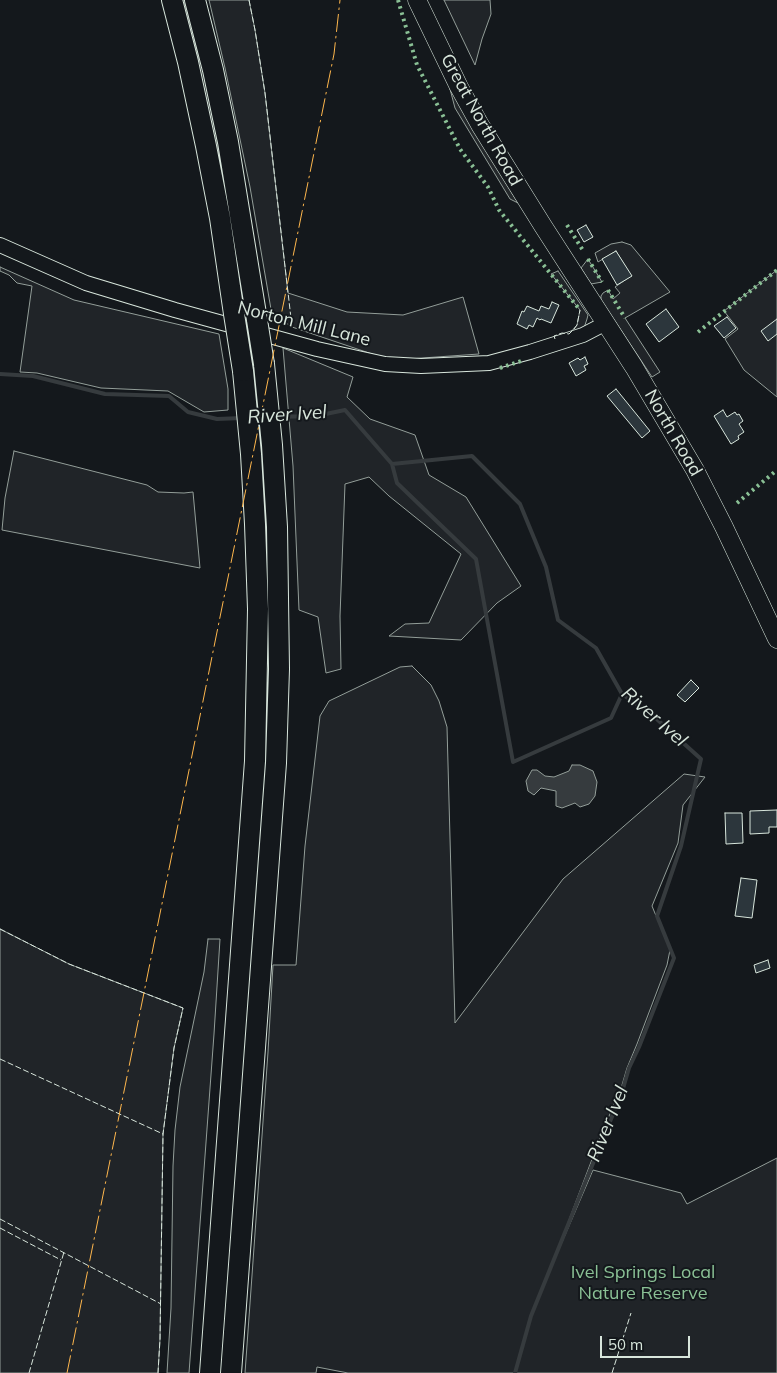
<!DOCTYPE html>
<style>
body{margin:0}
#map{position:relative;width:777px;height:1373px;overflow:hidden;background:#14181c;font-family:Mulish,sans-serif}
canvas{display:block}
.scale{position:absolute;left:600px;top:1336px;width:90px;height:22px;box-sizing:border-box;border:2px solid #d8e6dc;border-top:0;padding-left:6px;font-size:15px;line-height:18px;white-space:nowrap;color:#d8e6dc;-webkit-text-stroke:4px #14181c;paint-order:stroke}
</style>
<div id="map">
<canvas width="777" height="1373"></canvas>
<div class="scale">50 m</div>
</div>
<script>
const ctx = document.querySelector('canvas').getContext('2d');
ctx.lineJoin = 'round';
function fillPath(path, color) {
  ctx.fillStyle = color;
  ctx.fill(path, 'evenodd');
}
function shape(rows) {
  const path = new Path2D();
  for (const r of rows) {
    path.moveTo(r[0], r[1]);
    for (let i = 2; i < r.length; i += 2) path.lineTo(r[i], r[i + 1]);
  }
  return path;
}
function trace(path, color, width, dash) {
  ctx.strokeStyle = color;
  ctx.lineWidth = width;
  ctx.lineCap = dash ? 'butt' : 'round';
  ctx.setLineDash(dash || []);
  ctx.stroke(path);
}
function drawText(font, color, halo, rows, align = 'center') {
  ctx.font = font + ' Mulish,sans-serif';
  ctx.lineWidth = 4;
  ctx.setLineDash([]);
  ctx.textBaseline = 'middle';
  ctx.strokeStyle = halo;
  ctx.fillStyle = color;
  for (const [text, x, y, turn = 0] of rows) {
    ctx.save();
    ctx.translate(x, y);
    ctx.rotate((+turn || 0) * Math.PI / 180);
    ctx.textAlign = isNaN(turn) ? turn : align;
    if (halo) ctx.strokeText(text, 0, 0);
    ctx.fillText(text, 0, 0);
    ctx.restore();
  }
}
const green = shape([
 [181,0,187,0,220,143,250,319,244,319,181,0],
 [209,0,249,0,255,30,265,93,288,293,347,312,403,315,463,297,479,354,408,359,384,358,292,327,288,324,273,321,250,187,225,68,209,0],
 [444,0,490,0,491,14,482,39,475,65,444,0],
 [622,242,631,245,670,292,625,318,660,372,652,377,601,300,601,296,603,293,608,290,613,299,620,293,615,287,631,276,616,251,598,262,595,253,611,244,622,242],
 [588,259,602,282,591,284,581,268,588,259],
 [0,267,74,300,219,334,228,389,228,410,204,412,168,391,101,388,37,373,20,372,32,286,17,283,9,275,0,271,0,267],
 [777,270,777,397,744,370,725,339,738,329,724,311,777,270],
 [558,271,588,315,587,319,584,328,569,334,577,325,580,310,551,274,558,271],
 [283,348,353,377,347,397,370,419,415,435,429,475,466,497,521,586,497,603,461,640,389,636,405,624,429,623,461,554,389,496,369,477,345,484,340,616,341,669,326,673,318,617,299,610,293,466,283,348],
 [14,451,147,485,158,492,184,493,193,492,200,568,2,530,5,498,14,451],
 [412,666,431,685,439,701,447,727,455,1023,563,879,684,774,705,777,683,805,678,843,652,906,670,950,667,965,637,1044,627,1068,622,1085,602,1133,550,1270,593,1170,681,1193,687,1204,777,1158,777,1373,348,1373,317,1367,316,1373,245,1373,268,1052,273,965,296,965,305,846,320,716,329,701,400,667,412,666],
 [0,929,69,964,183,1008,174,1048,163,1134,160,1339,158,1373,0,1373,0,929],
 [208,939,220,939,214,1034,189,1373,167,1373,171,1308,173,1166,175,1130,180,1087,204,972,208,939]
]);
const parking = shape([
 [450,89,518,203,510,199,455,108,450,89]
]);
const water = shape([
 [572,765,580,765,593,771,597,782,595,796,589,804,580,807,575,803,562,808,556,806,556,791,541,788,534,795,528,791,526,781,532,770,537,770,545,776,554,777,569,771,572,765]
]);
const stream = shape([
 [0,374,33,376,105,394,169,396,188,412,217,419,242,418],
 [274,417,316,416,345,410,392,464,472,456,520,504,546,567,558,620,596,648,622,694,650,713,701,759,681,846,657,916,674,958,639,1047,629,1068,622,1092,531,1316,515,1373],
 [392,464,397,483,476,559,513,762,611,718,622,694]
]);
const building = shape([
 [586,225,593,237,584,242,577,230,586,225],
 [616,251,632,276,617,285,602,259,616,251],
 [552,302,559,305,551,323,541,319,540,320,537,318,533,327,529,325,527,329,517,324,522,311,524,312,527,306,539,311,541,306,549,309,552,302],
 [666,309,679,327,659,342,646,324,666,309],
 [727,317,736,328,724,338,714,326,727,317],
 [777,319,777,334,768,341,761,331,777,319],
 [585,357,588,364,584,366,586,370,576,376,569,363,578,358,580,360,585,357],
 [616,389,650,431,642,438,607,396,616,389],
 [723,410,727,417,735,412,737,415,739,414,743,421,739,424,744,432,738,436,739,439,731,444,714,416,723,410],
 [691,680,699,688,685,702,677,695,691,680],
 [777,810,777,827,769,827,769,833,750,834,750,811,777,810],
 [725,813,742,813,743,843,726,844,725,813],
 [741,878,757,880,752,918,735,916,741,878],
 [768,960,770,968,756,973,754,965,768,960]
]);
const minor = shape([
 [0,245,86,283,175,310,317,349,385,364,421,366,489,363,530,352,583,335,606,323]
]);
const major = shape([
 [417,0,459,87,480,125,543,226,634,367,695,470,724,527,777,639]
]);
const highway = shape([
 [172,0,188,62,206,146,220,218,234,314],
 [195,0,213,70,228,142,257,320],
 [210,1373,255,761,258,609,255,524,251,454,243,371],
 [231,1373,276,763,279,669,277,527,272,445,264,364]
]);
const highwayBridge = shape([
 [234,314,243,371],
 [257,320,264,364]
]);
const hedge = shape([
 [398,0,417,65,460,149,488,187,499,210,580,310],
 [567,225,584,252],
 [588,259,602,282],
 [608,290,625,318],
 [698,332,777,270],
 [500,368,521,361],
 [737,503,777,470]
]);
const fence = shape([
 [249,0,255,30,265,93,292,327],
 [555,339,554,336,562,333,569,334,574,329,577,325,580,310],
 [0,929,69,964,183,1008,174,1048,163,1134,160,1339,158,1373],
 [0,1059,163,1134],
 [0,1219,161,1304],
 [0,1228,61,1260],
 [29,1373,64,1252],
 [612,1373,631,1313]
]);
const power = shape([
 [67,1373,334,54,340,0]
]);
const streetNames = [
 ["Great North Road",481,120,61],
 ["Norton Mill Lane",304,324,14],
 ["North Road",673,433,60]
];
const parkNames = [
 ["Ivel Springs Local",643,1273],
 ["Nature Reserve",643,1294]
];
const waterNames = [
 ["River Ivel",287,415,-4],
 ["River Ivel",654,717,41],
 ["River Ivel",608,1124,-68]
];
fillPath(green, '#202428');
trace(green, '#939e99', 1);
fillPath(parking, '#24282b');
trace(parking, '#939e99', 1);
fillPath(water, '#363b3e');
trace(water, '#939e99', 1);
trace(stream, '#363b3e', 4);
fillPath(building, '#2c363c');
trace(building, '#d8e6dc', 1);
trace(minor, '#d8e6dc', 16);
trace(major, '#d8e6dc', 19);
trace(highway, '#d8e6dc', 22);
trace(minor, '#14181c', 14);
trace(major, '#14181c', 18);
trace(highway, '#14181c', 20);
trace(highwayBridge, '#d8e6dc', 22, []);
trace(highwayBridge, '#14181c', 20);
trace(hedge, '#8ac095', 4, [2.5, 4]);
trace(fence, '#d8e6dc', 1, [6, 2.5]);
trace(power, '#ffb74d', 1, [18, 4, 2.5, 4]);
drawText('18px', '#d8e6dc', '#14181c', streetNames);
drawText('18px', '#8ac095', '#14181c', parkNames);
drawText('italic 19px', '#d8e6dc', '#14181c', waterNames);
</script>
